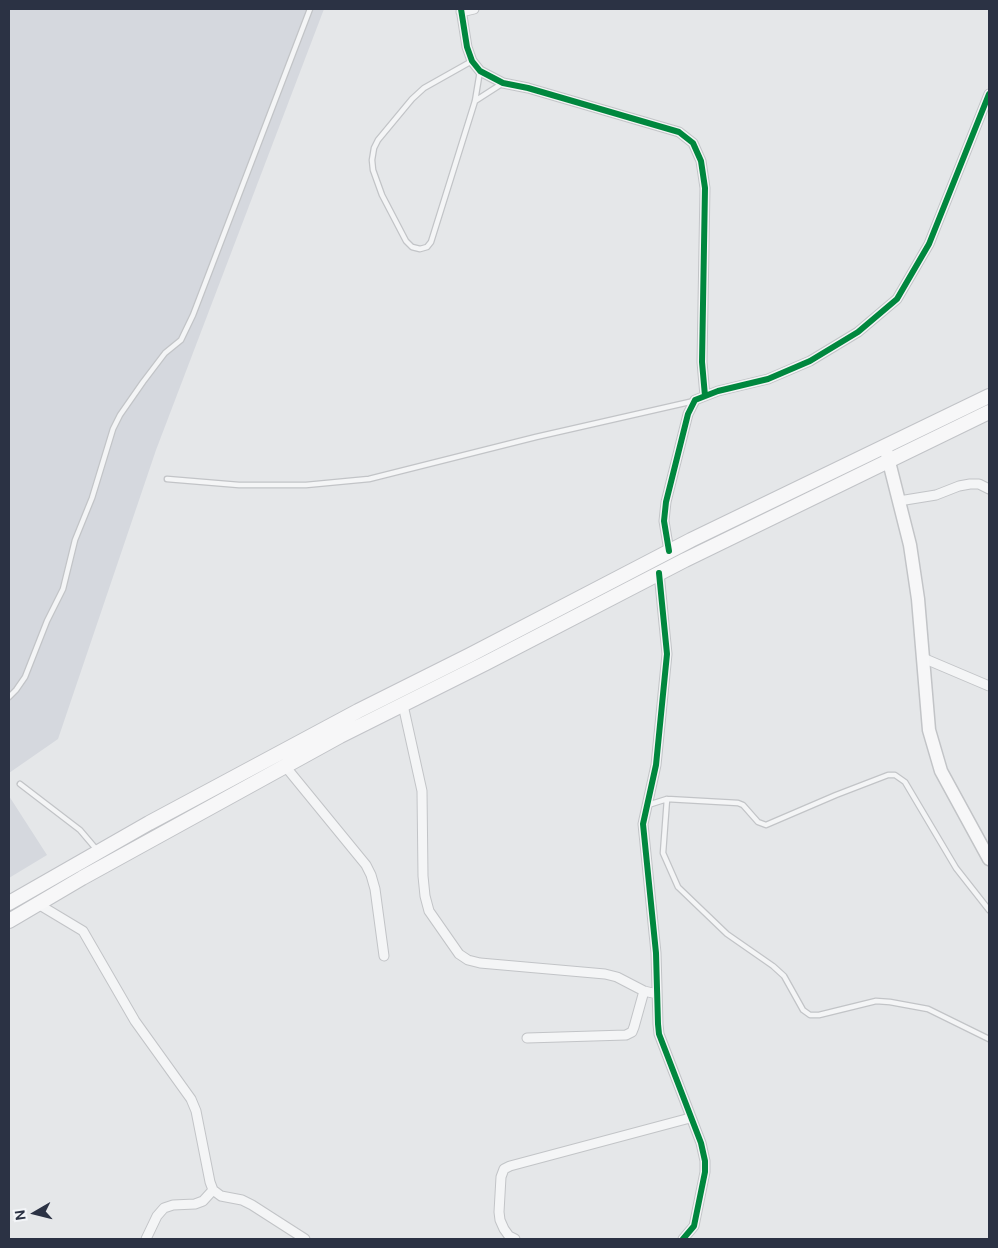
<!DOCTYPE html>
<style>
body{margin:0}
#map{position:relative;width:998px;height:1248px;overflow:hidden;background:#e5e7e9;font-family:"DM Sans",sans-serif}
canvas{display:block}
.frame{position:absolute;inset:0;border:10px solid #2b3244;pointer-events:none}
.north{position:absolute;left:10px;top:1188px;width:50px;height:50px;-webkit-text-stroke:4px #f3f5f8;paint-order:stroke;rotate:262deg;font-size:14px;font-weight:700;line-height:20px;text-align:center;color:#2b3244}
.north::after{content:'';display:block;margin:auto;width:18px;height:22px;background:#2b3244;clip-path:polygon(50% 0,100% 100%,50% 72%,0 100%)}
</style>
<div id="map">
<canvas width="998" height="1248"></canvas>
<div class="frame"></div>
<div class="north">N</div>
</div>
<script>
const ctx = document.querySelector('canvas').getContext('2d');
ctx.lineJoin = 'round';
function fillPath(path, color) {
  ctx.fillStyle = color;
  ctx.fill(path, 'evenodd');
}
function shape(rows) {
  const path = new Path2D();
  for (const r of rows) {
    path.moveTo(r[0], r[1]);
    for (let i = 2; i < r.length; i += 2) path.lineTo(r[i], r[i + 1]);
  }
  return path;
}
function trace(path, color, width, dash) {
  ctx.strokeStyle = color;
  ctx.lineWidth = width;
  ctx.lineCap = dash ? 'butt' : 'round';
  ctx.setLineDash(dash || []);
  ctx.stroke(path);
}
const built = shape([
 [9,9,324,9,156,450,58,739,9,773],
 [9,796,47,855,9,878]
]);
const service = shape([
 [472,61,424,88,412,99,378,140,374,148,372,160,373,170,382,195,406,241,412,247,420,249,427,247,431,242,475,101,480,71],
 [475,101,503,83],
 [167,479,239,485,306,485,369,479,536,437,694,401],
 [9,697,16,690,25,677,47,621,63,589,75,540,92,498,113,429,120,415,143,382,165,353,181,340,193,315,310,9],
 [20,784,80,830,97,850],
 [667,799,663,853,678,887,727,934,773,966,784,976,803,1010,810,1015,819,1015,876,1001,890,1002,928,1009,989,1039],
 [648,805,667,799,738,803,743,805,758,822,766,825,836,795,888,775,895,775,905,782,956,868,989,910]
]);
const minor = shape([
 [461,9,467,47,472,61,480,71,503,83,528,88,679,132,693,143,701,161,705,188,702,362,705,396],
 [461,12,474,9],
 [899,501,936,495,959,486,970,484,979,484,989,489],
 [669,551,664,521,666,502,688,414,695,400,718,391,768,379,810,361,858,332,897,299,929,244,989,94],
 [659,573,667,654,656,765,643,824,656,953,658,1024,659,1034,701,1143,705,1161,705,1172,694,1226,683,1239],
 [923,658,989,686],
 [403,705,422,791,423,876,425,896,429,911,459,954,468,960,480,963,605,974,617,977,644,991,657,994],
 [285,766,366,865,371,875,375,889,384,956],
 [38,904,83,931,135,1021,191,1099,196,1111,210,1182,213,1190,221,1196,242,1200,252,1205,305,1239],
 [527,1038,626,1035,632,1032,634,1027,644,991],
 [146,1239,157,1216,164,1208,173,1205,195,1204,203,1201,213,1190],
 [515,1239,509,1236,504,1229,500,1220,499,1212,501,1177,504,1169,510,1166,690,1118]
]);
const secondary = shape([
 [885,446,910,545,918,599,929,730,941,771,989,859]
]);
const primary = shape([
 [9,903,149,823,358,711,470,655,691,540,989,396],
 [9,921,82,878,340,736,486,663,685,560,989,412]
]);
const cycleway = shape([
 [461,9,467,47,472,61,480,71,503,83,528,88,679,132,693,143,701,161,705,188,702,362,705,396],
 [669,551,664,521,666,502,688,414,695,400,718,391,768,379,810,361,858,332,897,299,929,244,989,94],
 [659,573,667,654,656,765,643,824,656,953,658,1024,659,1034,701,1143,705,1161,705,1172,694,1226,683,1239]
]);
fillPath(built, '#d5d8de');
trace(service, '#c2c4c7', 7);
trace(minor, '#c2c4c7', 11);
trace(secondary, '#c2c4c7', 15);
trace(primary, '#c1c3c7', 16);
trace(service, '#f4f5f6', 4.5);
trace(minor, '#f4f5f6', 9);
trace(secondary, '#f7f7f8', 12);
trace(primary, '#f7f7f8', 14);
trace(cycleway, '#00873e', 6);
</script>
